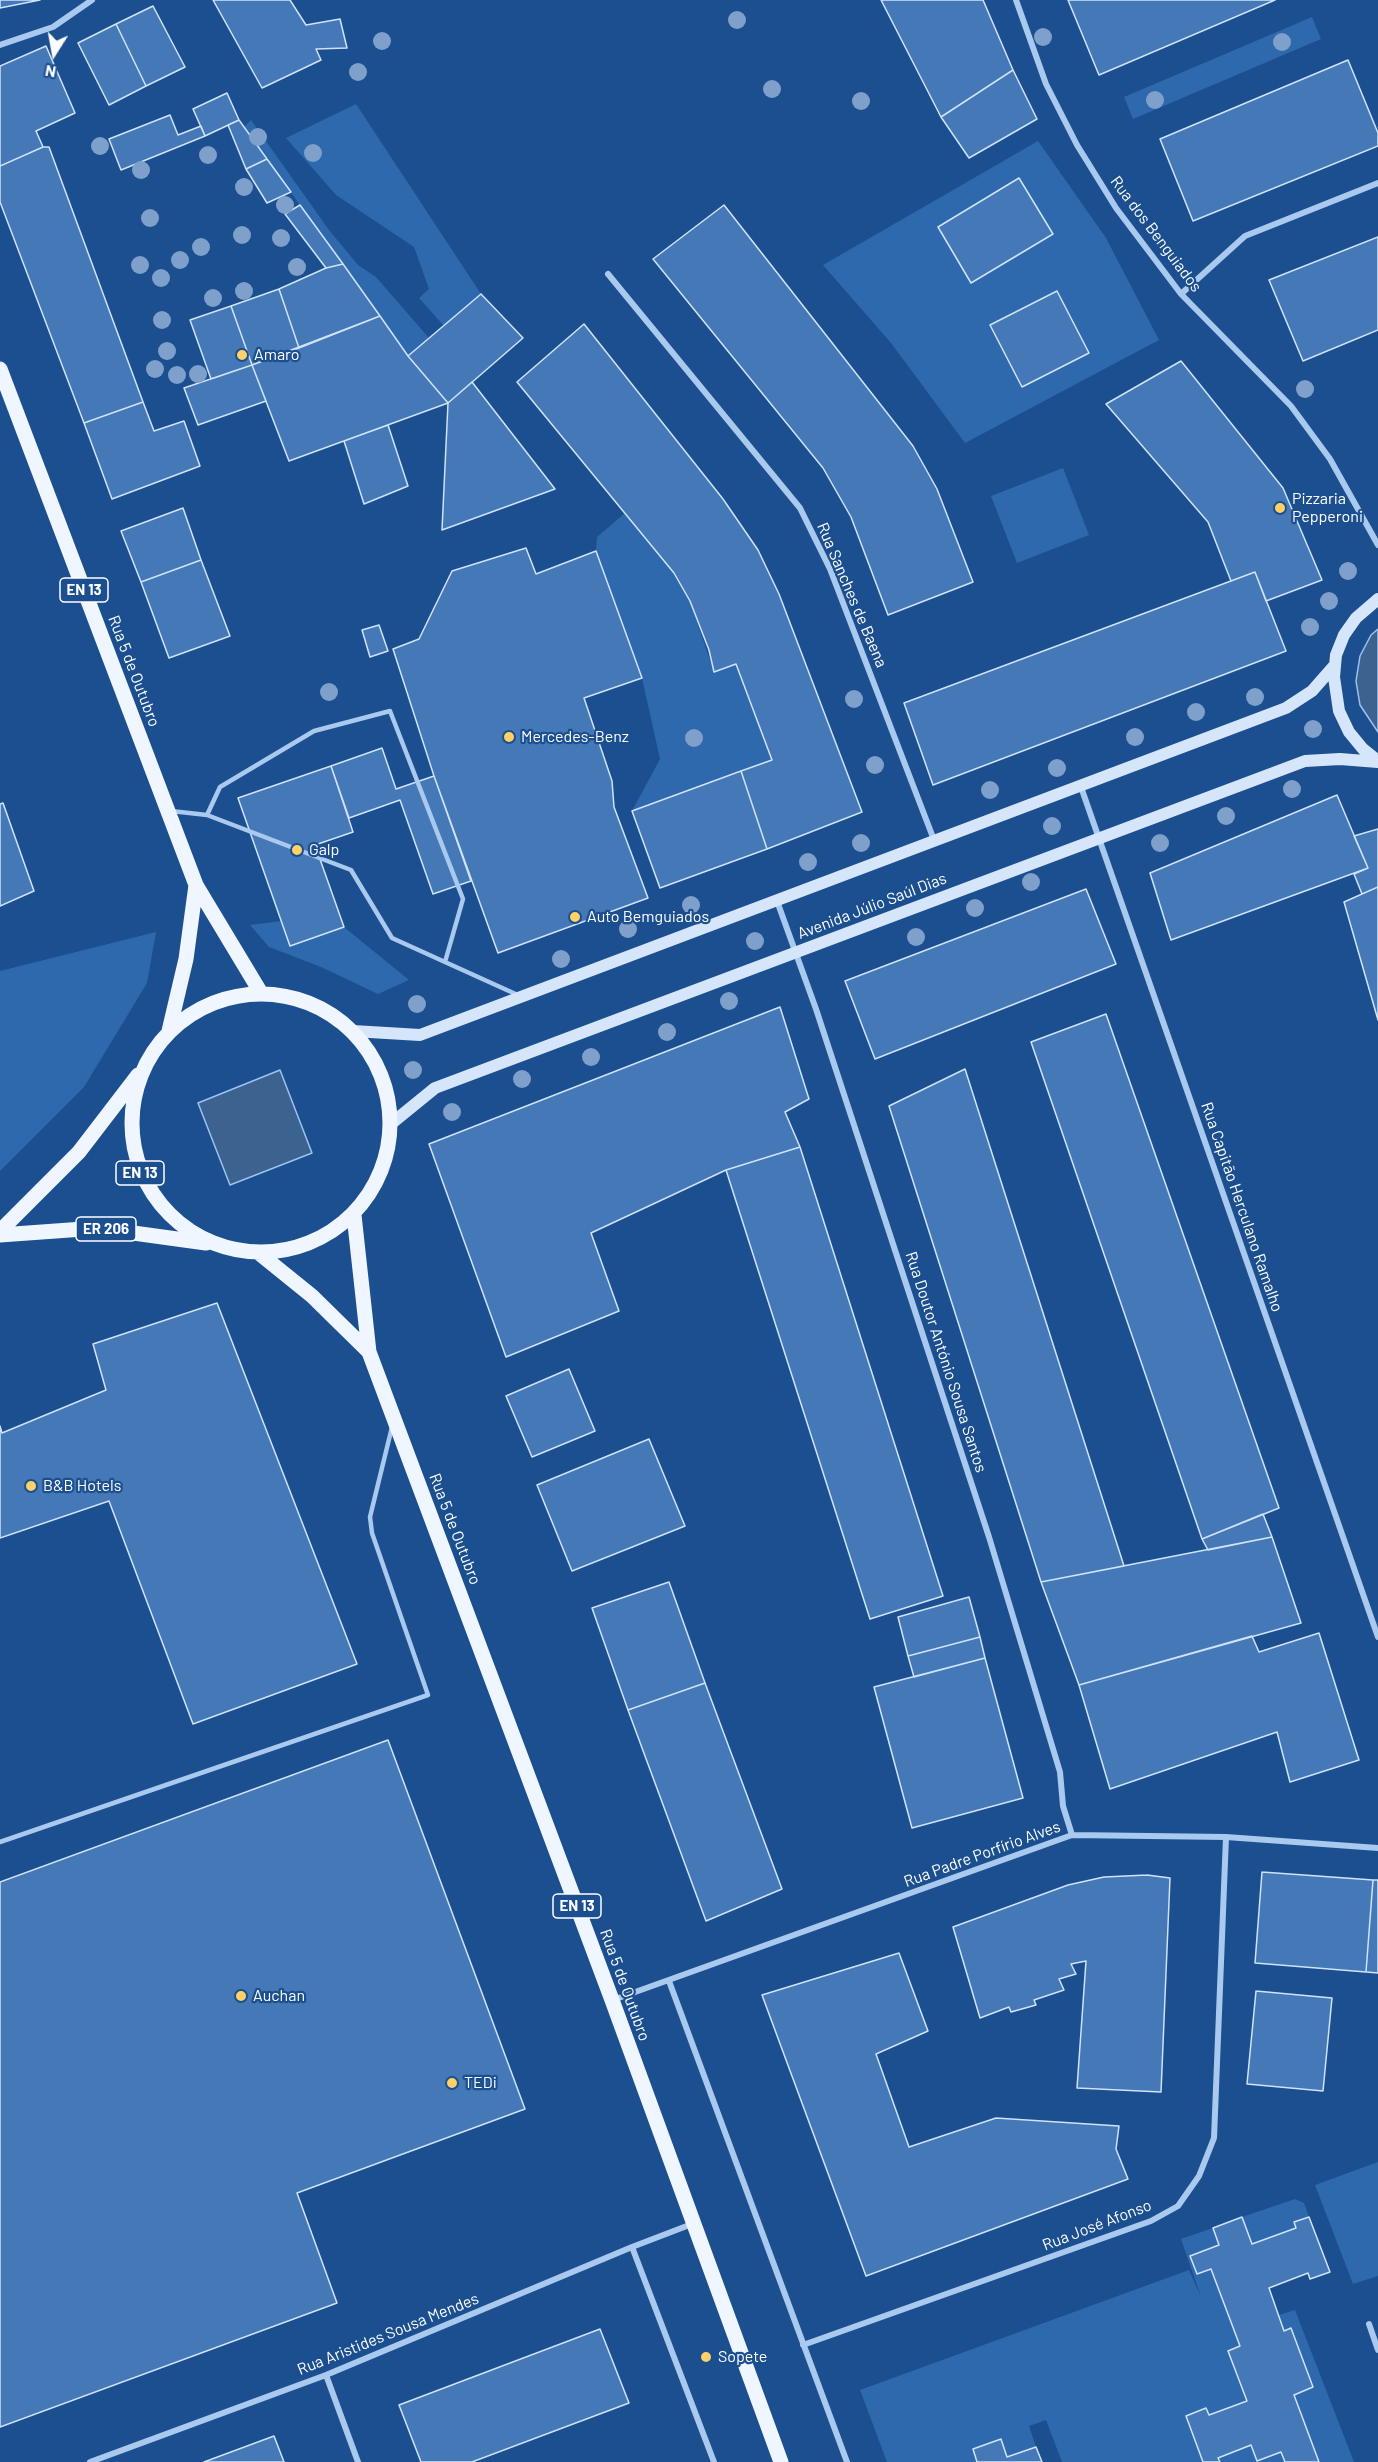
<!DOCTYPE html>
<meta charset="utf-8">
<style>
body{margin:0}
#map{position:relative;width:1378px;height:2462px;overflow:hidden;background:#1b4f8f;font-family:Barlow,sans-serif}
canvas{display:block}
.north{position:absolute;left:24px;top:24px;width:60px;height:60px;-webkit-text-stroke:4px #1b4f8f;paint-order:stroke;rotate:191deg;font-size:16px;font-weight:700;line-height:24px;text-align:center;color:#fff}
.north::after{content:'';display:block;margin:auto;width:21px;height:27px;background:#fff;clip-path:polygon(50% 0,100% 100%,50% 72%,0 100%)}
</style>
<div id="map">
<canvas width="1378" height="2462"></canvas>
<div class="north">N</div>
</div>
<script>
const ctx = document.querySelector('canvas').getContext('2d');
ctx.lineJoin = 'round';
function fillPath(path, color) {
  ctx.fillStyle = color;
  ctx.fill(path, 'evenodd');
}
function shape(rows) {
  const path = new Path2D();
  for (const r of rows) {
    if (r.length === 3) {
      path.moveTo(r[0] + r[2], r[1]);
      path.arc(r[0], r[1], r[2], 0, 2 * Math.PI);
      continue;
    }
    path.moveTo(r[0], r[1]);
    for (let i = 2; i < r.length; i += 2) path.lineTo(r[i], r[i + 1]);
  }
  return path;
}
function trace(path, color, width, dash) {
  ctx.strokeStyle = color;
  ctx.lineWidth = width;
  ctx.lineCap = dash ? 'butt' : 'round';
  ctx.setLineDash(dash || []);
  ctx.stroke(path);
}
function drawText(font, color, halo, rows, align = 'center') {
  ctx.font = font + ' Barlow,sans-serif';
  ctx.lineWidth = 4.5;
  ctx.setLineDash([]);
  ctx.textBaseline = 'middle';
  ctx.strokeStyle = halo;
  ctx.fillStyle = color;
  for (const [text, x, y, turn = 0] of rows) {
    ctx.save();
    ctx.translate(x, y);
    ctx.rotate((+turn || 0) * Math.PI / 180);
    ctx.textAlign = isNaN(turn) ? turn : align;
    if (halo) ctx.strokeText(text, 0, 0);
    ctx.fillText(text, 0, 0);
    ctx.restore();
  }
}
const green = shape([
 [1312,17,1321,39,1133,119,1124,97],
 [356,104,481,294,444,326,419,298,429,289,414,247,336,195,286,138],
 [251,120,329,230,358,265,376,277,429,338,408,356,244,127],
 [1038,141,1106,238,1159,340,965,443,891,343,823,265],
 [1063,468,1089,535,1017,563,991,496],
 [625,513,674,573,690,601,714,672,736,664,772,760,632,811,660,759,642,678,596,551,597,537],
 [282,921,344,927,409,980,378,994,321,967,269,947,250,925],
 [156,932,147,983,84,1087,0,1171,0,971],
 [1378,2162,1378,2276,1353,2284,1315,2185],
 [1295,2199,1304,2203,1309,2217,1294,2222,1296,2228,1252,2244,1242,2217],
 [1213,2228,1219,2245,1190,2256,1197,2274,1211,2269,1240,2346,1228,2351,1247,2401,1209,2415,1206,2409,1186,2416,1203,2462,1062,2462,1046,2420,1029,2426,1036,2447,1007,2457,1000,2439,973,2449,977,2462,887,2462,860,2390,1189,2270,1201,2297,1181,2239],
 [1295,2310,1354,2462,1319,2462,1294,2395,1313,2387,1291,2329,1284,2331,1279,2315],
 [1251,2445,1258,2461,1281,2452,1285,2462,1220,2462,1218,2458]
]);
const water = shape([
 [1378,629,1378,732,1360,705,1356,681,1360,656,1371,635,1378,629],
 [280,1070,312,1153,230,1185,198,1103,280,1070]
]);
const building = shape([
 [0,0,40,0,0,8,0,0],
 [213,0,290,0,306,25,340,19,347,48,316,49,321,60,262,88,213,0],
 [881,0,983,0,1013,70,941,117,881,0],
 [1068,0,1275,0,1099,75,1068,0],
 [153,6,185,67,146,86,116,24,153,6],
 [116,24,146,86,109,105,78,43,116,24],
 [46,46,75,113,36,131,43,147,0,166,0,66,46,46],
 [1348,60,1378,133,1378,146,1193,221,1160,139,1348,60],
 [1013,70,1037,119,969,158,941,117,1013,70],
 [227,93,239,120,205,136,193,109,227,93],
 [170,115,178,135,201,126,205,136,121,170,109,139,170,115],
 [239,120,267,159,246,169,228,125,239,120],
 [43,147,49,147,143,402,84,423,0,202,0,166,43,147],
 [267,159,291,192,267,203,246,169,267,159],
 [1019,178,1053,234,971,283,938,227,1019,178],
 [300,205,343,264,326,268,285,214,300,205],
 [724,205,913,446,937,489,973,582,888,615,851,517,823,468,653,259,724,205],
 [1378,237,1378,330,1303,361,1269,280,1378,237],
 [343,264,380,316,299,348,279,289,326,268,343,264],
 [279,289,299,348,252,365,231,306,279,289],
 [1057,291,1089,353,1022,387,990,325,1057,291],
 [481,294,523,338,448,403,408,356,481,294],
 [231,306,252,365,211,379,190,320,231,306],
 [380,316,408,356,448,403,289,461,252,365,380,316],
 [584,324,723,499,758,550,779,594,862,812,767,849,741,771,772,760,736,664,714,672,709,650,690,601,674,573,517,382,584,324],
 [1181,361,1283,488,1322,580,1266,601,1255,572,1231,581,1208,522,1106,404,1181,361],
 [252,365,266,401,198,425,184,388,252,365],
 [472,382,555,489,442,530,448,403,472,382],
 [143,402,154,431,184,421,200,466,112,499,84,423,143,402],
 [388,425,408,486,364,504,344,441,388,425],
 [183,508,201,560,141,582,121,531,183,508],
 [526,548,536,574,596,551,642,678,584,698,612,781,614,807,648,898,498,953,434,776,393,649,419,639,452,571,526,548],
 [201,560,230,636,169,658,141,582,201,560],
 [1255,572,1286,651,933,785,904,703,1255,572],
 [379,625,388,651,370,657,362,630,379,625],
 [382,748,396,789,434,776,471,881,433,894,400,800,349,818,331,766,382,748],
 [331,766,353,832,315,845,344,927,290,946,238,798,331,766],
 [741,771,767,849,660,888,632,811,741,771],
 [1337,795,1368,868,1171,940,1150,873,1337,795],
 [3,803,34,891,0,906,0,804,3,803],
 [1378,829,1378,887,1362,894,1354,874,1368,868,1354,836,1378,829],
 [1378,887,1378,1020,1344,902,1378,887],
 [1086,889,1116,964,875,1059,845,981,1086,889],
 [780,1007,809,1099,785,1112,800,1147,726,1170,591,1233,619,1311,506,1357,429,1144,780,1007],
 [1106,1014,1279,1508,1202,1539,1031,1042,1106,1014],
 [965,1069,1124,1566,1041,1582,889,1106,965,1069],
 [800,1147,943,1596,870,1619,726,1170,800,1147],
 [217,1303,357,1664,193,1724,109,1501,0,1538,0,1426,2,1433,106,1390,93,1344,217,1303],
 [569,1369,595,1431,532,1457,506,1396,569,1369],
 [649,1439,685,1526,572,1571,537,1485,649,1439],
 [1263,1514,1272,1537,1208,1550,1202,1539,1263,1514],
 [1272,1537,1301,1623,1079,1685,1041,1582,1272,1537],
 [669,1582,705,1683,628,1710,592,1608,669,1582],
 [969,1597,980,1637,908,1656,898,1617,969,1597],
 [1319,1633,1359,1760,1290,1782,1277,1732,1110,1789,1079,1685,1252,1636,1259,1652,1319,1633],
 [980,1637,985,1658,914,1677,908,1656,980,1637],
 [985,1658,1023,1798,912,1828,874,1687,985,1658],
 [705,1683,782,1889,706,1921,628,1710,705,1683],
 [388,1740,525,2109,297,2193,337,2303,0,2427,0,1882,388,1740],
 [1262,1872,1373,1880,1366,1972,1255,1963,1262,1872],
 [1147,1875,1170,1878,1161,2092,1077,2088,1086,1961,1071,1964,1076,1974,1059,1979,1064,1990,1034,2000,1036,2005,1011,2012,1009,2007,980,2018,953,1927,1068,1885,1104,1877,1147,1875],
 [1373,1880,1378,1880,1378,1973,1366,1972,1373,1880],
 [899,1953,928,2031,876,2054,909,2147,996,2118,1119,2126,1116,2149,1128,2179,866,2276,762,1995,899,1953],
 [1256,1991,1332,1998,1323,2091,1247,2084,1256,1991],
 [1242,2217,1252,2244,1296,2228,1294,2222,1309,2217,1330,2272,1310,2279,1308,2273,1269,2288,1284,2331,1291,2328,1313,2387,1294,2395,1319,2462,1285,2462,1281,2452,1257,2461,1251,2445,1218,2458,1220,2462,1203,2462,1186,2416,1206,2408,1209,2415,1247,2401,1228,2351,1240,2346,1211,2269,1197,2274,1190,2256,1219,2245,1213,2228,1242,2217],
 [600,2329,629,2403,472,2462,421,2462,399,2405,600,2329],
 [274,2436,284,2462,204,2462,274,2436],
 [1001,2439,1007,2457,1036,2447,1042,2462,977,2462,973,2449,1001,2439]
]);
const lane = shape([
 [171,811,207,815,220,787,314,731,390,711,463,899,445,962],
 [207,815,351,870,392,938,520,996],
 [0,1842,428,1695,372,1533,370,1517,392,1427]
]);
const street = shape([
 [1016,0,1046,84,1077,145,1116,208,1181,294,1291,406,1330,459,1378,545],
 [0,45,53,27,92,0],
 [608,274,800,508,830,569,934,840],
 [1181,294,1245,236,1378,183],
 [1081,787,1378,1637],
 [777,901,816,1009,989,1537,1060,1772,1063,1806,1072,1835],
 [669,1981,847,2462],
 [613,2000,1072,1835,1226,1837,1378,1848],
 [632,2247,714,2462],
 [1369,2324,1378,2350],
 [803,2345,1151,2221,1178,2206,1199,2176,1214,2138,1226,1837],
 [326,2375,358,2462],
 [90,2462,326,2375,632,2247,692,2224]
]);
const secondary = shape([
 [1378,599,1356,618,1344,635,1336,655,1334,677,1339,711,1349,732,1363,749,1378,761],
 [353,1031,420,1035,1286,708,1312,691,1334,666],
 [392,1123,435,1088,1305,761,1340,759,1378,762]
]);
const primary = shape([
 [0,369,196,885,261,993],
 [261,1123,129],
 [169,1031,186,959,196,885],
 [354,1215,369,1352,612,2000,781,2462],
 [0,1231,79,1152,138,1075],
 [0,1235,97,1228,206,1243],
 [260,1254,312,1296,369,1352]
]);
const trees = [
 [737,20],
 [1043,37],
 [382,41],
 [1282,42],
 [358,72],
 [772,89],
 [1155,100],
 [861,101],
 [258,137],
 [100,146],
 [313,153],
 [208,155],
 [141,170],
 [244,187],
 [285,205],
 [150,218],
 [242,235],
 [281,238],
 [201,247],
 [180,260],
 [140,265],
 [297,267],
 [161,278],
 [244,291],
 [213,298],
 [162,320],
 [167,351],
 [155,369],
 [198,374],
 [177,375],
 [1305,389],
 [1348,571],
 [1329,601],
 [1310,627],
 [329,692],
 [1255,697],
 [854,699],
 [1196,712],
 [1313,729],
 [1135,737],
 [694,738],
 [875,765],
 [1057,768],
 [1292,789],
 [990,790],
 [1226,816],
 [1052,826],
 [861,843],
 [1160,843],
 [808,862],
 [1031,882],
 [691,905],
 [975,908],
 [628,929],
 [916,937],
 [755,941],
 [561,959],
 [729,1001],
 [417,1004],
 [667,1032],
 [591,1057],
 [413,1070],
 [522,1079],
 [452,1112]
];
const markers = [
 [242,355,6,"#ffd166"],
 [1280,508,6,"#ffd166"],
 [509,737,6,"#ffd166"],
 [297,850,6,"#ffd166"],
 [575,917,6,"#ffd166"],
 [31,1486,6,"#ffd166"],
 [241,1996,6,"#ffd166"],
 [452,2083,6,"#ffd166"],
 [706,2357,6,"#ffd166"]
];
const shields = [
 [84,590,48],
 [140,1173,48],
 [106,1229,60],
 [577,1906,48]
];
const shieldNames = [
 ["EN 13",84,590],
 ["EN 13",140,1173],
 ["ER 206",106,1229],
 ["EN 13",577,1906]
];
const streetNames = [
 ["Rua dos Benguiados",1156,234,53],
 ["Rua Sanches de Baena",852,595,67],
 ["Rua 5 de Outubro",134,671,69],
 ["Avenida Júlio Saúl Dias",872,906,-21],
 ["Rua Capitão Herculano Ramalho",1242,1207,71],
 ["Rua Doutor António Sousa Santos",946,1362,72],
 ["Rua 5 de Outubro",455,1529,69],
 ["Rua Padre Porfírio Alves",982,1854,-20],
 ["Rua 5 de Outubro",625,1985,70],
 ["Rua José Afonso",1097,2225,-21],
 ["Rua Aristides Sousa Mendes",388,2334,-22]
];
const poiNames = [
 ["Amaro",254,355],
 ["Pizzaria",1292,499],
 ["Pepperoni",1292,517],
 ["Mercedes-Benz",521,737],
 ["Galp",309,850],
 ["Auto Bemguiados",587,917],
 ["B&B Hotels",43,1486],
 ["Auchan",253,1996],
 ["TEDi",464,2083],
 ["Sopete",718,2357]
];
fillPath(green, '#2e69ad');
fillPath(water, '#3c6290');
trace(water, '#9cc4f0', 1.5);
fillPath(building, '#4478b7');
trace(building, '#cfe3fa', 1.5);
trace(lane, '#a9c9ee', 4.5);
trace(street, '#a9c9ee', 6);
trace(secondary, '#d6e6fa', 12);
trace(primary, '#f0f6ff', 15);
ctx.fillStyle = '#7ea0ca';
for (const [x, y] of trees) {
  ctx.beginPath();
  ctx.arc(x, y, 9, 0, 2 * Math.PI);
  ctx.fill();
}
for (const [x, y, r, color] of markers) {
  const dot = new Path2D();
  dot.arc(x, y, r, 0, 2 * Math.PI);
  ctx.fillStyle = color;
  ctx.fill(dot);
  trace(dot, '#1b4f8f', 2);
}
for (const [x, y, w] of shields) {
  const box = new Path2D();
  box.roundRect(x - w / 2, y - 12, w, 24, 4.5);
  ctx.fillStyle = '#1b4f8f';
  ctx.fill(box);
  trace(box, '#fff', 1.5);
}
drawText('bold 15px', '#fff', null, shieldNames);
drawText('16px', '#fff', '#1b4f8f', streetNames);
drawText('16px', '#fff', '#1b4f8f', poiNames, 'left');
</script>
